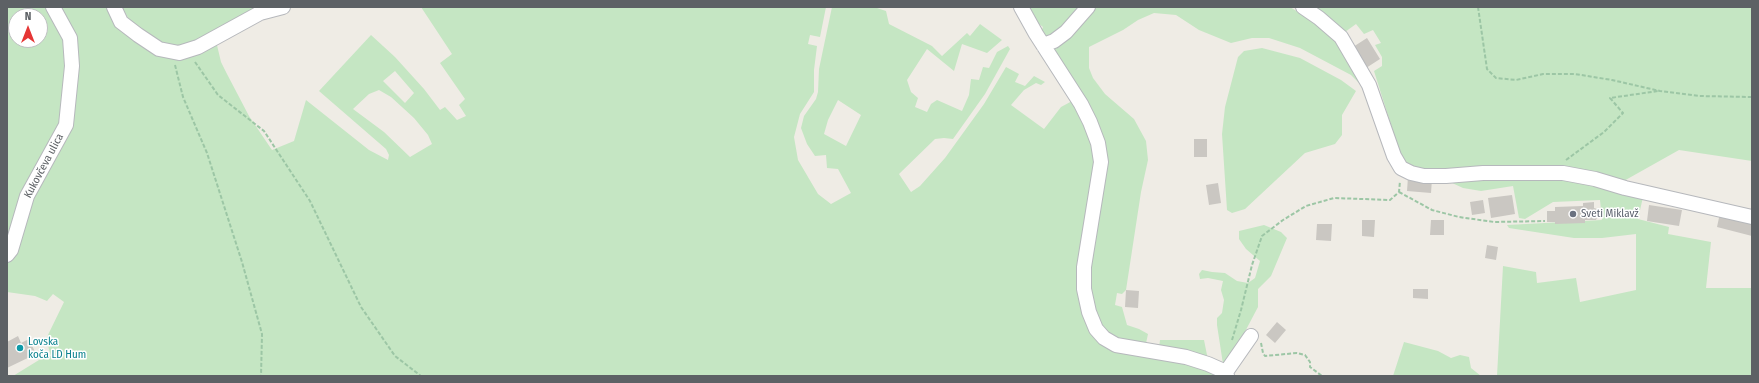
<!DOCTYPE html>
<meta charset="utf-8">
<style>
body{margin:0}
#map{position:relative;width:1759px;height:383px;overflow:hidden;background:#efece5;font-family:"Fira Sans Condensed",sans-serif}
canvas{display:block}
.frame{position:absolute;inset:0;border:8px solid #5d6165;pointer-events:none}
.north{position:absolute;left:8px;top:8px;width:40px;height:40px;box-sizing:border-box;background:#fff;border:1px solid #bec0c1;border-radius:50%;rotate:0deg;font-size:11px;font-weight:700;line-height:16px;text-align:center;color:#5d6165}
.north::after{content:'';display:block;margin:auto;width:14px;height:18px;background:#e53635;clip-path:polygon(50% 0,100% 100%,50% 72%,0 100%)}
</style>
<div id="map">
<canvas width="1759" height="383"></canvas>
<div class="frame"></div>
<div class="north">N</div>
</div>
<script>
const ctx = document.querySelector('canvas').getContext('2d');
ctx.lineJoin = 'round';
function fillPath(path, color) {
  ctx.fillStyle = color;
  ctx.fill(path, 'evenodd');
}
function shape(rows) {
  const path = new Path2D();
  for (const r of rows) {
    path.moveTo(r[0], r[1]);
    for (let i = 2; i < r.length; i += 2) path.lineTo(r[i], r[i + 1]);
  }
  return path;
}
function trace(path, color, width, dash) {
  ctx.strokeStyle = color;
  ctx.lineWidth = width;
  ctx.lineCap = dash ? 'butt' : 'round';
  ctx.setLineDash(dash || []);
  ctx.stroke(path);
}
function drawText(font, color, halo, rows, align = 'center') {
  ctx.font = font + ' "Fira Sans Condensed",sans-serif';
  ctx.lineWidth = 3;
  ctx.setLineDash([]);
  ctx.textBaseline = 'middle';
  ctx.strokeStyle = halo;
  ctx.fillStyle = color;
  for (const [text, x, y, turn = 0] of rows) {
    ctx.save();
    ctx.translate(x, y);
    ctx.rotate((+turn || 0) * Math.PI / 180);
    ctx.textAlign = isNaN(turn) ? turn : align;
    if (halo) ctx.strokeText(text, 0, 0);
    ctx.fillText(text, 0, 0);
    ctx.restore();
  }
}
const green = shape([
 [7,7,49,7,65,37,68,64,61,126,7,251],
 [16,16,40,16,40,40,16,40],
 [58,7,107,7,157,55,216,41,221,62,227,74,249,116,272,150,294,141,306,100,369,150,388,160,389,155,386,149,319,91,371,35,395,57,424,89,440,110,445,107,457,120,466,116,459,105,465,99,440,63,452,54,421,7,826,7,820,37,810,35,808,44,817,46,814,70,814,92,800,114,794,137,798,160,818,194,831,204,851,193,838,169,827,168,826,155,815,156,807,144,801,128,804,116,816,99,818,92,819,69,832,7,874,7,886,11,889,24,932,46,942,56,967,33,970,36,980,24,1002,40,987,53,962,44,954,71,927,49,907,80,911,92,918,98,915,107,927,112,931,104,937,100,962,111,969,95,971,79,979,80,983,67,989,68,997,52,1008,46,1010,49,985,94,953,139,944,138,935,139,899,174,911,192,920,186,945,158,984,104,1006,67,1019,74,1015,82,1025,86,1034,76,1045,82,1041,85,1036,83,1024,90,1011,105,1044,129,1061,107,1074,100,1096,145,1082,252,1092,332,1193,362,1220,376,13,376,39,360,51,356,46,339,64,302,53,294,47,301,35,296,7,292,7,261,75,88],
 [395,71,414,93,405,103,383,81],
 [379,90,391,97,414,118,428,135,432,144,410,157,384,132,353,109,369,94],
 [838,100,861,115,846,146,824,134,828,120],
 [122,7,270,7,185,47,167,45,150,37,131,23],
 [1027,7,1082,7,1061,32,1047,37,1041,32,1043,27,1039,24,1037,26],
 [1091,7,1290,7,1332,33,1369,93,1351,75,1300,48,1269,38,1252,38,1231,43,1199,30,1176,15,1154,13,1138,20,1123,30,1089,47,1089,68,1093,78,1105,94,1134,119,1146,141,1148,160,1141,192,1126,290,1122,294,1117,293,1115,305,1122,307,1127,325,1139,329,1148,334,1145,348,1102,334,1086,286,1105,156,1064,73,1053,47],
 [1307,7,1752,7,1752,161,1679,150,1622,182,1410,169,1401,157,1374,71,1382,66,1382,57,1375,45,1381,43,1373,30,1364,34,1356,24,1345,32],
 [1262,48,1300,58,1341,80,1356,91,1342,115,1342,135,1335,144,1305,153,1245,209,1232,213,1227,210,1222,134,1225,107,1238,57,1244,51],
 [1546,174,1643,197,1638,219,1669,227,1668,234,1711,242,1706,288,1752,288,1752,376,1497,376,1503,266,1536,272,1537,283,1576,278,1580,302,1636,290,1636,234,1602,238,1574,238,1509,228,1507,225,1602,220,1600,200,1553,202,1525,219,1519,218,1513,186,1481,191,1463,188,1450,182],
 [1264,225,1281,232,1287,238,1271,276,1258,289,1258,307,1230,360,1223,364,1217,325,1217,318,1222,313,1224,300,1221,290,1223,281,1208,278,1200,279,1199,274,1202,270,1212,272,1225,273,1237,281,1248,283,1255,278,1260,261,1246,249,1239,239,1239,231],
 [1160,340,1204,340,1208,360,1159,348],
 [1404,342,1438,351,1451,358,1460,355,1469,357,1471,368,1481,376,1393,376]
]);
const building = shape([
 [1367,38,1380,59,1366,68,1353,47],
 [1194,139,1207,139,1207,157,1194,157],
 [1408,177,1432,179,1431,193,1407,191],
 [1218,183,1221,203,1209,205,1206,185],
 [1512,195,1515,214,1491,218,1488,198],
 [1483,200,1485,213,1472,215,1470,202],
 [1594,202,1594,208,1597,209,1599,213,1596,220,1585,220,1585,223,1555,224,1555,222,1547,222,1547,211,1555,211,1555,207,1583,206,1583,203],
 [1649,205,1682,210,1679,226,1647,221],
 [1720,213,1752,222,1752,236,1717,227],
 [1362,220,1375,220,1374,237,1362,236],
 [1431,220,1444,220,1444,235,1430,235],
 [1317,224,1332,224,1331,241,1316,240],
 [1487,245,1498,247,1496,260,1485,258],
 [1413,289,1428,289,1428,299,1413,298],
 [1126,290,1139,291,1138,308,1125,307],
 [1277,322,1286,330,1275,343,1266,335],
 [18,336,21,343,29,339,36,354,7,368,7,342]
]);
const path = shape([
 [1478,7,1487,69,1496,78,1516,80,1543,74,1575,74,1612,80,1660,91,1699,96,1752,97],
 [195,62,218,95,264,131,310,201,361,307,395,356,421,376],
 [175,65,183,97,207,153,242,262,262,334,261,376],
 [1566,160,1604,132,1623,113,1610,98,1658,91],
 [1399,192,1432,210,1459,217,1494,222,1545,221],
 [1232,340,1241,310,1252,265,1262,236,1283,220,1306,206,1334,198,1390,200,1399,192,1400,181],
 [1261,343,1263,353,1265,356,1297,353,1305,355,1310,362,1310,367,1322,376]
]);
const minor = shape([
 [114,7,121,22,138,35,159,49,179,53,198,47,260,13,283,7],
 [1021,7,1036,34,1081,104,1090,122,1098,143,1101,162,1084,267,1084,289,1089,312,1096,329,1104,338,1116,345,1186,357,1208,364,1226,372,1227,376],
 [1303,7,1319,18,1341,37,1369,85,1394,156,1401,168,1411,173,1424,176,1446,176,1483,173,1563,173,1595,179,1625,188,1752,217],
 [1043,45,1054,41,1066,32,1088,7],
 [7,255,11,250,27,196,66,125,72,66,70,38,53,7],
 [1226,372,1251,336]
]);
const markers = [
 [1573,214,4,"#6b7280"],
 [20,348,4,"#0f9aa8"]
];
const streetNames = [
 ["Kukovčeva ulica",44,166,-62]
];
const worshipNames = [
 ["Sveti Miklavž",1581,214]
];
const cultureNames = [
 ["Lovska",28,342],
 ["koča LD Hum",28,355]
];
fillPath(green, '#c5e6c3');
fillPath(building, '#cac7c2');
trace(minor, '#b6b8bc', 16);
trace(path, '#9cc6a5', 2, [4, 2]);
trace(minor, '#fff', 14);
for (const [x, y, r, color] of markers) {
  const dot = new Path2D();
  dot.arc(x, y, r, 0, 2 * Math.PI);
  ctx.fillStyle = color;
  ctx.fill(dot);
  trace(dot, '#fff', 1.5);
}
drawText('11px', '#5d6165', '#fff', streetNames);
drawText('11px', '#5b616d', '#fff', worshipNames, 'left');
drawText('11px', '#0d838f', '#fff', cultureNames, 'left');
</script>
